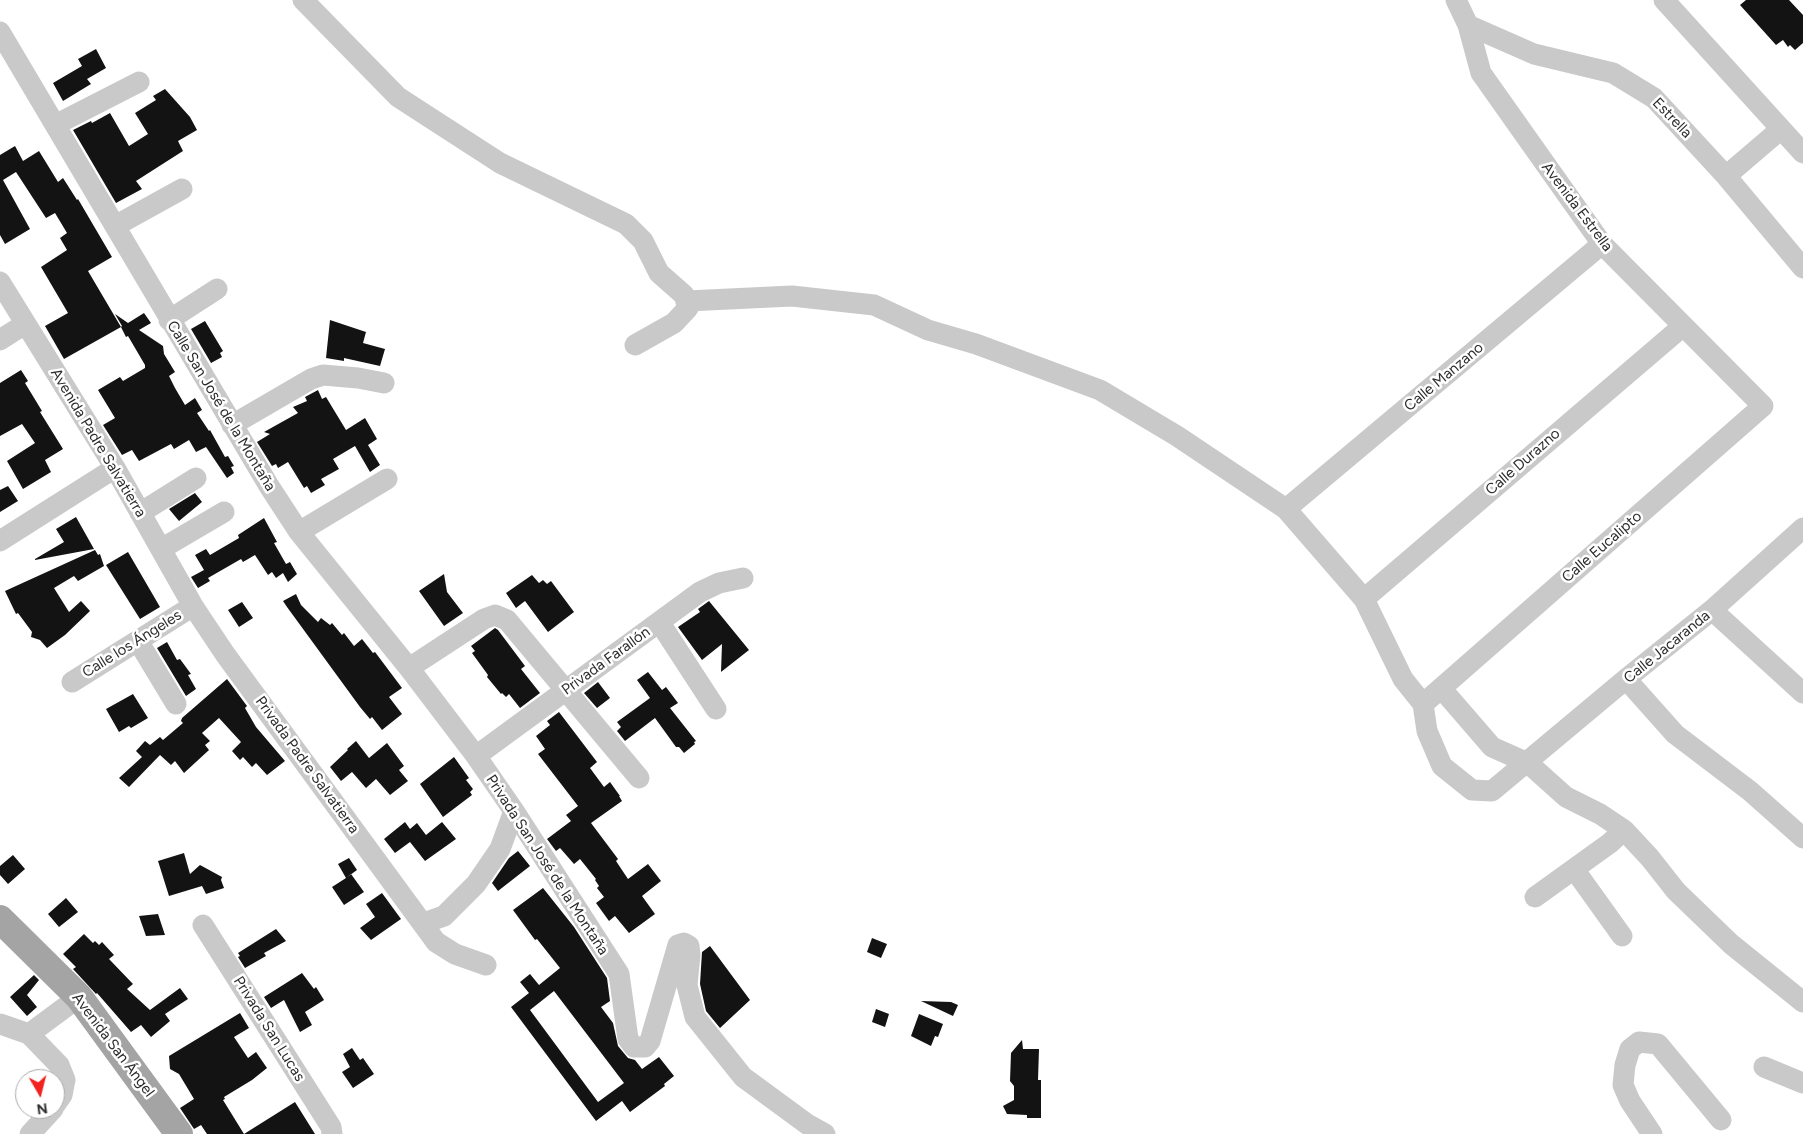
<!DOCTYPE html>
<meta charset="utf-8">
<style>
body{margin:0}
#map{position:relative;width:1803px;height:1134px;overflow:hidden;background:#fff;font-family:Figtree,sans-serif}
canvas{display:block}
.north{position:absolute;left:15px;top:1069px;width:50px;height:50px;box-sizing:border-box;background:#fff;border:1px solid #ababab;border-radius:50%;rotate:172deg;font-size:14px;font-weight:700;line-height:20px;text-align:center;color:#2c2c2c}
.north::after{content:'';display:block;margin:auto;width:18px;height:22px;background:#f2231f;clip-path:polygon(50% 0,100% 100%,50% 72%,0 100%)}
</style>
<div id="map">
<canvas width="1803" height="1134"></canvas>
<div class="north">N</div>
</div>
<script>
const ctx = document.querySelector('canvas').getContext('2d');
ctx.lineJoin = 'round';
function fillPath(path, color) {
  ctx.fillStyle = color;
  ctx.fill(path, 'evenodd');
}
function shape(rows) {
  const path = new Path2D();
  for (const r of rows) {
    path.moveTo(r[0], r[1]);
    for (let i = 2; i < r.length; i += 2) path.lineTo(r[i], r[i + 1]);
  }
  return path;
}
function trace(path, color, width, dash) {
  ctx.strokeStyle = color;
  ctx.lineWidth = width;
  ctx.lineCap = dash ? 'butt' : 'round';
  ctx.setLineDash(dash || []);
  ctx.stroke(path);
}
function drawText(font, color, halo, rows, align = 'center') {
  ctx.font = font + ' Figtree,sans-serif';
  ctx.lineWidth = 5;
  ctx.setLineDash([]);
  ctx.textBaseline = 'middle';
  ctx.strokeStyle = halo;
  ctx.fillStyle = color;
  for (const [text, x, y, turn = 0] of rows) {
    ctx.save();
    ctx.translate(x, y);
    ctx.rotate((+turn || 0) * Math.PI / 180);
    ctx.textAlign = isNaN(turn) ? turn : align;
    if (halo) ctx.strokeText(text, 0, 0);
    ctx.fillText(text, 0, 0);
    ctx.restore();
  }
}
const building = shape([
 [1746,0,1789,0,1803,15,1803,43,1795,50,1790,45,1788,47,1783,40,1776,45,1740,5],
 [96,49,106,68,87,79,91,84,63,101,53,83,82,66,78,59],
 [165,89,190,117,197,130,178,141,183,151,136,181,142,189,116,203,73,130,91,121,92,123,110,113,129,146,148,134,135,113,156,100,153,96],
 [15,146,23,161,39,151,58,182,63,178,77,200,78,199,112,257,88,271,121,327,122,326,115,314,128,323,144,313,151,323,139,330,163,346,164,354,175,372,169,376,175,388,185,405,195,398,202,410,197,413,209,431,210,430,225,457,228,456,234,466,231,467,234,473,227,478,206,447,196,452,189,440,174,449,171,444,139,461,132,450,122,455,103,425,115,418,98,390,120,377,123,381,145,368,145,365,128,336,126,337,121,327,64,359,45,326,68,313,41,267,67,250,60,238,67,233,55,213,46,218,16,172,3,180,30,229,5,244,0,235,0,155],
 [330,320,366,332,363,343,385,349,380,366,344,358,344,361,326,358],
 [205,321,223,351,220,353,222,357,211,363,191,329],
 [21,370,28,381,25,383,42,411,40,412,63,449,45,460,51,472,23,489,7,461,35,443,22,424,0,436,0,383],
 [318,390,322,399,326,397,346,430,365,418,377,439,368,445,380,465,370,472,355,446,333,459,339,469,321,479,325,485,311,493,307,486,304,488,288,462,278,468,276,464,272,466,257,442,270,434,264,432,298,413,293,407,307,401,305,397],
 [8,486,18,501,0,512,0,490],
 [195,493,202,502,179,521,169,509],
 [76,517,94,549,35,560,35,559,64,542,56,529],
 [264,518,277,542,274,543,286,564,290,562,297,574,288,582,283,573,276,578,272,572,268,575,255,555,243,562,241,559,208,578,210,581,198,588,191,577,204,570,195,555,206,549,210,555,239,538,238,535],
 [95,550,98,555,100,554,104,566,78,581,74,576,54,588,69,612,81,601,90,611,65,635,47,648,40,640,31,637,32,632,18,613,16,614,5,591],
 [128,552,160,607,140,619,106,565],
 [444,574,447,592,463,613,444,626,419,591],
 [532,575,539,583,543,580,547,584,551,581,574,612,548,632,525,601,516,608,506,593],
 [296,594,301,605,318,622,321,618,330,625,332,623,342,635,344,633,354,646,362,639,373,653,375,652,402,688,389,697,402,714,382,730,372,717,370,719,360,707,287,607,283,601],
 [709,601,749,650,721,672,722,644,702,660,678,627,700,612,698,609],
 [242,602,253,618,239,627,228,610],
 [495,628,498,630,525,666,521,669,540,693,520,708,509,694,506,697,502,693,501,694,487,677,488,675,472,653,475,651,471,646],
 [167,642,177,660,180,659,191,674,188,675,196,689,186,696,157,648],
 [648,672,662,690,666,687,678,703,670,708,696,741,694,742,695,744,684,753,679,747,676,747,655,718,625,741,617,731,621,727,617,722,650,698,637,680],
 [227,679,247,706,245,708,256,727,285,761,267,775,256,763,252,767,243,757,240,760,232,751,241,742,219,718,202,733,210,741,205,745,209,750,184,773,175,761,171,765,160,755,129,787,119,778,142,757,136,751,145,741,150,745,160,737,163,740,183,723,181,721,182,718],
 [598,682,610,698,597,708,584,693],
 [133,694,148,718,131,728,129,726,119,732,106,709],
 [559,712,597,762,590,768,604,787,610,782,620,796,619,796,622,801,591,823,618,859,616,861,628,879,648,864,661,881,642,896,655,914,629,933,615,916,609,921,596,903,604,897,597,888,599,886,595,880,596,879,580,859,574,864,560,848,556,851,547,839,571,821,566,815,578,806,538,754,545,749,536,736,550,725,547,721],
 [356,741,369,758,387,743,404,766,399,770,408,781,390,795,376,779,366,788,352,772,341,781,330,767,348,750,347,749],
 [454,757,469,778,466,780,473,789,470,792,472,795,443,817,420,784],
 [405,822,410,829,417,823,426,835,442,822,456,839,425,861,410,842,395,853,384,839],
 [518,851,530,866,498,891,492,883,509,858],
 [184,853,190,874,200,865,222,877,221,880,224,888,206,894,202,886,169,896,158,861],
 [13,855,25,869,8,884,0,875,0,866],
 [349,858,357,870,346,878,351,874,364,892,344,905,332,887,346,878,338,864],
 [543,888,574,927,607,978,610,1001,601,1007,613,1023,618,1046,628,1058,635,1060,642,1069,659,1057,674,1076,664,1084,665,1086,630,1112,622,1101,596,1121,511,1007,529,993,520,982,530,974,539,985,560,968,537,939,535,940,513,910],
 [554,991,624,1083,598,1102,530,1010],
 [382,893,401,919,371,940,360,928,375,917,366,904],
 [66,898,78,912,59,927,48,914],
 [158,914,165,935,146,936,139,916],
 [276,929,286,941,264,953,266,956,245,968,238,957,240,956,238,953],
 [84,934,93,943,95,941,99,945,102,942,114,955,109,959,133,984,127,989,150,1010,180,988,188,999,165,1014,170,1021,151,1037,141,1025,131,1032,97,993,96,994,73,969,76,967,63,954],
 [872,938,887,944,881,958,867,952],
 [710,946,750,1000,720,1028,706,1011,700,984,702,952],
 [302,973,314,989,316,987,324,1000,305,1012,312,1025,300,1032,284,1000,271,1008,264,997],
 [34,975,39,980,27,995,37,1007,27,1016,10,997],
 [921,1001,951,1002,958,1005,953,1016],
 [876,1009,889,1014,885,1027,872,1022],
 [240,1013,249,1028,234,1037,248,1058,256,1052,267,1068,252,1080,224,1097,225,1099,223,1100,244,1134,295,1102,315,1134,207,1134,201,1125,194,1129,180,1108,194,1099,179,1074,170,1069,169,1056],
 [919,1014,943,1024,938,1037,935,1036,931,1046,911,1036],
 [1022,1040,1023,1049,1039,1049,1038,1080,1041,1080,1041,1118,1027,1118,1027,1115,1007,1114,1003,1106,1014,1100,1014,1086,1010,1081,1011,1053],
 [352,1048,360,1060,363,1058,374,1074,353,1088,342,1072,350,1067,343,1054]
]);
const minor = shape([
 [303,0,398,97,500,163,626,224,643,241,659,273,684,295,688,308,674,323,635,345],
 [1456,0,1468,25,1481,73,1602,244,1763,406,1423,704,1427,731,1442,766,1472,790,1492,791,1626,679,1712,610,1803,528],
 [1664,0,1803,153],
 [1468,25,1534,54,1613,73,1654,98,1726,176,1803,268],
 [0,32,269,486,299,532,409,668,476,756,514,811,619,974,628,1039,634,1047,645,1047,650,1041,678,945,684,943,689,946,690,955,687,985,695,1017,743,1077,807,1124,825,1134],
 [55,125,139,82],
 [1726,176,1781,129],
 [115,226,182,189],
 [0,282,115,468,193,606,225,654,436,942,455,954,486,965],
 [687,301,792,296,874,305,928,330,976,344,1100,390,1177,436,1286,509,1364,599,1403,679,1423,704],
 [169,320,217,289],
 [0,340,25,324],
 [232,425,311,379,323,375,358,378,384,383],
 [1286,509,1602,244],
 [140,513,196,478],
 [299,532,387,479],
 [0,541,115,468],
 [161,549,224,512],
 [1364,599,1683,326],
 [1712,610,1803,693],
 [660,623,716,709],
 [138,641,176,704],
 [409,668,484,619,495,615,507,620,639,778],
 [1626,679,1675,734,1750,791,1803,838],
 [72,682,193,606],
 [1441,688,1492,747,1528,763,1566,797,1600,814,1624,830],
 [476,756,700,592,719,583,743,578],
 [1574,869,1622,936],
 [1535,897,1610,843,1624,830,1650,858,1676,891,1731,944,1803,1002],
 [424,923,444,916,476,884,500,849,514,811],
 [203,925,331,1127,332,1134],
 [0,1024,29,1034,59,1065,65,1080,62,1095,55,1105],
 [29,1034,79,997],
 [1764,1067,1803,1083],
 [30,1134,53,1109],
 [1652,1134,1630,1101,1623,1085,1625,1065,1630,1049,1639,1042,1658,1044,1721,1120]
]);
const major = shape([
 [0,919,79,997,179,1134]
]);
const streetNames = [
 ["Estrella",1672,118,46],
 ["Avenida Estrella",1577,207,53],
 ["Calle Manzano",1444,377,-40],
 ["Calle San José de la Montaña",221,406,59],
 ["Avenida Padre Salvatierra",98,443,59],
 ["Calle Durazno",1523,462,-41],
 ["Calle Eucalipto",1602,547,-41],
 ["Calle los Ángeles",132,644,-32],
 ["Calle Jacaranda",1667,647,-39],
 ["Privada Farallón",606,661,-36],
 ["Privada Padre Salvatierra",307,765,54],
 ["Privada San José de la Montaña",547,865,57],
 ["Privada San Lucas",269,1029,58],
 ["Avenida San Ángel",113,1045,53]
];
fillPath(building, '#131313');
trace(minor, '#c9c9c9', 21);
trace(major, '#a4a4a4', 28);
drawText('15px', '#2c2c2c', '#fff', streetNames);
</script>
